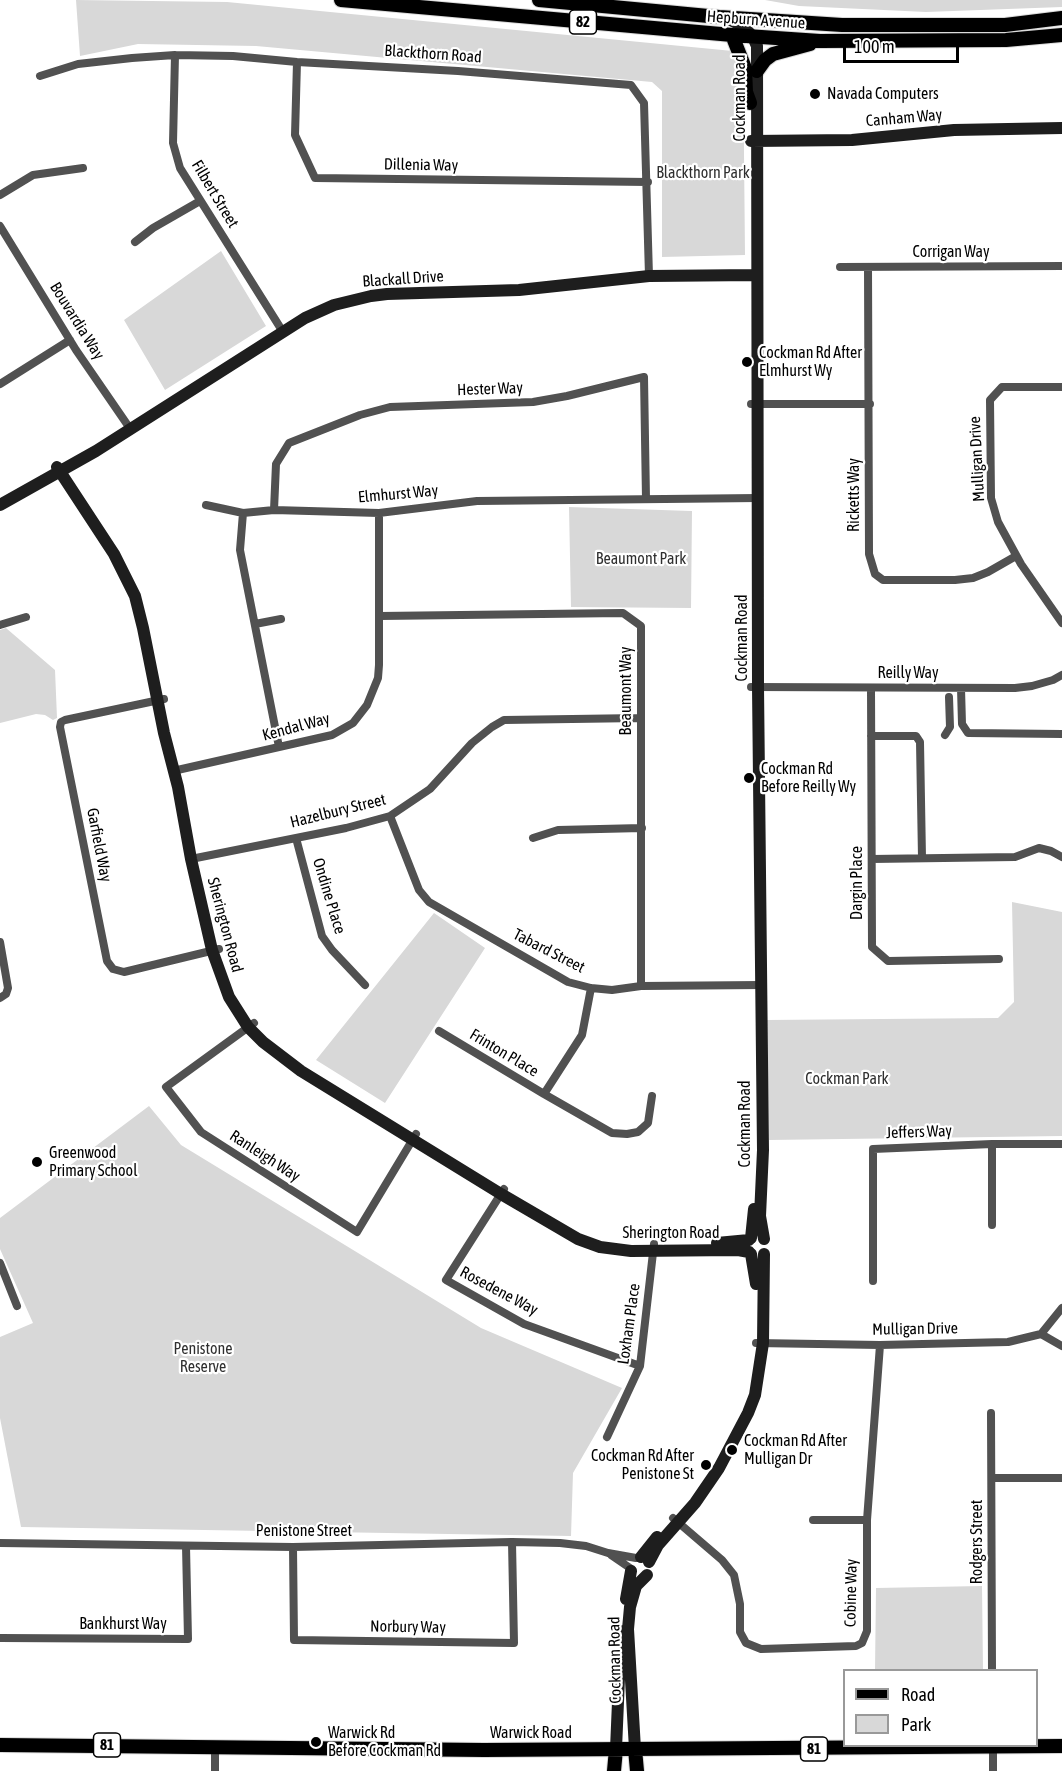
<!DOCTYPE html>
<style>
body{margin:0}
#map{position:relative;width:1062px;height:1771px;overflow:hidden;background:#fff;font-family:"Asap Condensed",sans-serif}
canvas{display:block}
.legend{position:absolute;left:843px;top:1669px;width:195px;height:78px;box-sizing:border-box;background:#fff;border:2px solid #999;margin:0;padding:8px 10px;list-style:none;font-size:18px;color:#000}
.legend li{display:flex;align-items:center;gap:12px;height:30px}
.legend b{width:30px;border:2px solid #999}
.scale{position:absolute;left:843px;top:36px;width:116px;height:27px;box-sizing:border-box;border:3px solid #000;border-top:0;padding-left:8px;font-size:18px;line-height:21px;white-space:nowrap;color:#000;-webkit-text-stroke:4px #fff;paint-order:stroke}
</style>
<div id="map">
<canvas width="1062" height="1771"></canvas>
<ul class="legend">
<li><b style="height:8px;background:#000"></b>Road</li>
<li><b style="height:16px;background:#d8d8d8"></b>Park</li>
</ul>
<div class="scale">100 m</div>
</div>
<script>
const ctx = document.querySelector('canvas').getContext('2d');
ctx.lineJoin = 'round';
function fillPath(path, color) {
  ctx.fillStyle = color;
  ctx.fill(path, 'evenodd');
}
function shape(rows) {
  const path = new Path2D();
  for (const r of rows) {
    path.moveTo(r[0], r[1]);
    for (let i = 2; i < r.length; i += 2) path.lineTo(r[i], r[i + 1]);
  }
  return path;
}
function trace(path, color, width, dash) {
  ctx.strokeStyle = color;
  ctx.lineWidth = width;
  ctx.lineCap = dash ? 'butt' : 'round';
  ctx.setLineDash(dash || []);
  ctx.stroke(path);
}
function drawText(font, color, halo, rows, align = 'center') {
  ctx.font = font + ' "Asap Condensed",sans-serif';
  ctx.lineWidth = 4.5;
  ctx.setLineDash([]);
  ctx.textBaseline = 'middle';
  ctx.strokeStyle = halo;
  ctx.fillStyle = color;
  for (const [text, x, y, turn = 0] of rows) {
    ctx.save();
    ctx.translate(x, y);
    ctx.rotate((+turn || 0) * Math.PI / 180);
    ctx.textAlign = isNaN(turn) ? turn : align;
    if (halo) ctx.strokeText(text, 0, 0);
    ctx.fillText(text, 0, 0);
    ctx.restore();
  }
}
const green = shape([
 [76,0,227,2,743,52,745,255,662,257,662,91,652,82,256,46,138,44,80,56],
 [765,0,1062,0,1062,7,926,12,799,6],
 [221,251,266,326,165,390,124,320],
 [569,507,692,511,691,608,571,607],
 [6,628,55,670,57,718,53,720,45,715,36,714,0,723,0,630],
 [1012,902,1062,912,1062,1136,769,1140,767,1020,998,1018,1014,1002],
 [434,913,485,948,385,1103,316,1060],
 [149,1106,181,1145,481,1328,622,1388,573,1473,571,1536,21,1527,0,1418,0,1337,33,1323,0,1249,0,1218],
 [982,1586,983,1670,875,1670,876,1588]
]);
const street = shape([
 [175,55,173,143,180,168,283,332],
 [297,62,295,135,315,178,648,182],
 [40,76,78,64,132,58,175,55,233,56,297,62,458,71,631,85,644,103,649,276],
 [0,195,33,175,83,168],
 [0,226,76,350,131,430],
 [135,242,153,228,200,201],
 [840,267,1062,266],
 [868,267,869,554,875,574,883,580,955,580,973,578,988,572,1016,556],
 [0,384,70,340],
 [1062,387,1002,387,990,400,991,498,998,522,1021,564,1062,623],
 [751,404,870,404],
 [206,505,243,513],
 [274,510,276,464,289,443,360,415,390,407,533,402,567,396,644,377,646,499],
 [380,616,623,613,641,626,641,986],
 [255,624,281,619],
 [0,625,26,617],
 [751,687,1015,688,1032,686,1053,680,1062,675],
 [871,688,872,947,888,961,999,959],
 [961,688,962,724,968,733,1062,734],
 [164,699,65,720,61,722,60,727,107,961,113,969,124,972,219,949],
 [945,735,950,727,949,697],
 [871,736,916,736,920,742,922,858],
 [279,747,240,550,243,513,274,510,379,513,477,501,758,498],
 [173,771,332,735,353,723,367,705,378,678,379,665,379,513],
 [390,816,419,890,429,902,568,982,591,988,612,990,641,986,761,985],
 [296,838,322,936,332,950,365,985],
 [533,838,558,830,642,828],
 [191,859,346,828,390,816,430,789,472,743,492,727,504,720,640,718],
 [872,859,1015,857,1039,848,1051,851,1062,857],
 [0,942,8,988,6,994,0,998],
 [254,1023,166,1087,201,1132,357,1232,416,1134],
 [439,1031,544,1094,582,1035,591,988],
 [544,1094,612,1133,627,1134,638,1132,648,1123,652,1096],
 [504,1189,446,1280,524,1324,640,1366],
 [992,1225,992,1144],
 [0,1263,17,1306],
 [873,1281,873,1149,992,1144,1062,1144],
 [1041,1334,1062,1346],
 [756,1343,880,1345,1008,1342,1041,1334,1062,1308],
 [991,1413,992,1670],
 [607,1437,640,1366,654,1244],
 [992,1478,1062,1478],
 [673,1518,722,1560,734,1575,740,1604,740,1632,746,1643,761,1649,856,1646,862,1643,867,1631,867,1520,880,1345],
 [813,1520,867,1520],
 [0,1543,293,1547,512,1542,560,1543,586,1546,608,1553,636,1558],
 [293,1547,294,1640,514,1643,512,1542],
 [611,1555,630,1568],
 [0,1638,188,1639,186,1546],
 [993,1746,993,1771],
 [215,1747,215,1771]
]);
const secondary = shape([
 [725,17,744,27,753,37,757,46,758,687,763,1150,760,1216,764,1239],
 [751,141,852,140,954,130,1062,128],
 [57,467,114,554,135,596,143,628,164,733,178,787,191,859,212,950,229,997,248,1027,263,1042,301,1071,501,1194,578,1239,600,1247,631,1251,738,1250,749,1252],
 [0,505,96,451,305,318,334,305,371,296,387,294,519,290,649,276,757,275],
 [751,1238,754,1209],
 [717,1243,749,1240],
 [751,1254,756,1284],
 [641,1557,657,1537],
 [649,1562,658,1545,695,1503,719,1468,748,1413,755,1395,763,1343,764,1254],
 [626,1599,631,1571],
 [616,1749,621,1631],
 [635,1749,628,1629,630,1607,636,1586,647,1575]
]);
const primary = shape([
 [341,0,732,35,820,41,1006,40,1062,35],
 [539,0,719,17,842,25,1005,25,1062,18],
 [732,35,745,68,746,92,750,103],
 [757,71,765,60,773,54,810,44],
 [0,1745,484,1750,1062,1746],
 [635,1749,637,1771],
 [614,1771,616,1749]
]);
const markers = [
 [815,94,6,"#000"],
 [747,362,6,"#000"],
 [749,778,6,"#000"],
 [37,1162,6,"#000"],
 [732,1450,6,"#000"],
 [706,1465,6,"#000"],
 [316,1742,6,"#000"]
];
const shields = [
 [583,22,27],
 [107,1745,27],
 [814,1749,27]
];
const shieldNames = [
 ["82",583,22],
 ["81",107,1745],
 ["81",814,1749]
];
const streetNames = [
 ["Hepburn Avenue",756,20,4],
 ["Blackthorn Road",433,54,4],
 ["Cockman Road",740,98,-90],
 ["Canham Way",904,118,-5],
 ["Dillenia Way",421,165,1],
 ["Filbert Street",215,194,59],
 ["Corrigan Way",951,252],
 ["Blackall Drive",403,279,-4],
 ["Bouvardia Way",77,321,58],
 ["Hester Way",490,389,-2],
 ["Mulligan Drive",977,459,-93],
 ["Elmhurst Way",398,494,-5],
 ["Ricketts Way",854,495,-90],
 ["Cockman Road",742,638,-90],
 ["Reilly Way",908,673],
 ["Beaumont Way",626,691,-90],
 ["Kendal Way",296,727,-15],
 ["Hazelbury Street",338,811,-14],
 ["Garfield Way",99,845,79],
 ["Dargin Place",857,883,-90],
 ["Ondine Place",329,896,73],
 ["Sherington Road",225,925,75],
 ["Tabard Street",549,951,27],
 ["Frinton Place",504,1053,31],
 ["Cockman Road",745,1124,-90],
 ["Jeffers Way",919,1132,-2],
 ["Ranleigh Way",265,1156,33],
 ["Sherington Road",671,1233],
 ["Rosedene Way",499,1291,28],
 ["Loxham Place",629,1324,-82],
 ["Mulligan Drive",915,1329,-1],
 ["Penistone Street",304,1531],
 ["Rodgers Street",977,1542,-90],
 ["Cobine Way",851,1593,-89],
 ["Bankhurst Way",123,1624],
 ["Norbury Way",408,1627,1],
 ["Cockman Road",615,1660,-91],
 ["Warwick Road",531,1733]
];
const poiNames = [
 ["Navada Computers",827,94],
 ["Cockman Rd After",759,353],
 ["Elmhurst Wy",759,371],
 ["Cockman Rd",761,769],
 ["Before Reilly Wy",761,787],
 ["Greenwood",49,1153],
 ["Primary School",49,1171],
 ["Cockman Rd After",744,1441],
 ["Mulligan Dr",744,1459],
 ["Cockman Rd After",694,1456,"right"],
 ["Penistone St",694,1474,"right"],
 ["Warwick Rd",328,1733],
 ["Before Cockman Rd",328,1751]
];
const parkNames = [
 ["Blackthorn Park",703,173],
 ["Beaumont Park",641,559],
 ["Cockman Park",847,1079],
 ["Penistone",203,1349],
 ["Reserve",203,1367]
];
fillPath(green, '#d8d8d8');
trace(primary, '#dbdbdb', 16);
trace(street, '#515151', 8);
trace(secondary, '#1e1e1e', 12);
trace(primary, '#000', 14);
for (const [x, y, r, color] of markers) {
  const dot = new Path2D();
  dot.arc(x, y, r, 0, 2 * Math.PI);
  ctx.fillStyle = color;
  ctx.fill(dot);
  trace(dot, '#fff', 2);
}
for (const [x, y, w] of shields) {
  const box = new Path2D();
  box.roundRect(x - w / 2, y - 12, w, 24, 4.5);
  ctx.fillStyle = '#fff';
  ctx.fill(box);
  trace(box, '#000', 1.5);
}
drawText('bold 15px', '#000', null, shieldNames);
drawText('16px', '#000', '#fff', streetNames);
drawText('16px', '#000', '#fff', poiNames, 'left');
drawText('16px', '#2f2f2f', '#fff', parkNames);
</script>
